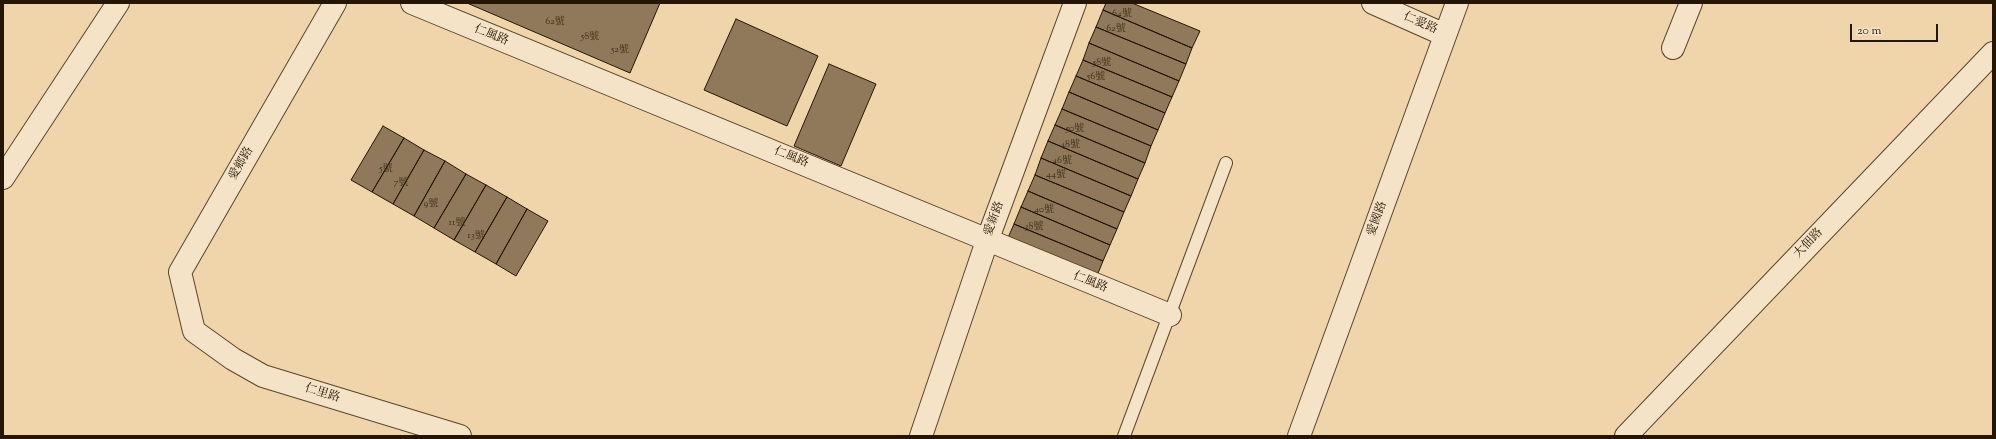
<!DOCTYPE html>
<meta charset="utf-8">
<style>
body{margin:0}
#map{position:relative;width:1996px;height:439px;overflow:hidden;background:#f0d4aa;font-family:"Sorts Mill Goudy",serif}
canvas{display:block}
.frame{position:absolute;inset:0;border:4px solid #251603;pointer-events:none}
.scale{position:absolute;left:1850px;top:24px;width:88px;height:18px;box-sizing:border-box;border:2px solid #251603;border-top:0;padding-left:5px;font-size:12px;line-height:14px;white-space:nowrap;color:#251603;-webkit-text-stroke:3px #f5e3c8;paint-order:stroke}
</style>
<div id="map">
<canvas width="1996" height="439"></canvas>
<div class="frame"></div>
<div class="scale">20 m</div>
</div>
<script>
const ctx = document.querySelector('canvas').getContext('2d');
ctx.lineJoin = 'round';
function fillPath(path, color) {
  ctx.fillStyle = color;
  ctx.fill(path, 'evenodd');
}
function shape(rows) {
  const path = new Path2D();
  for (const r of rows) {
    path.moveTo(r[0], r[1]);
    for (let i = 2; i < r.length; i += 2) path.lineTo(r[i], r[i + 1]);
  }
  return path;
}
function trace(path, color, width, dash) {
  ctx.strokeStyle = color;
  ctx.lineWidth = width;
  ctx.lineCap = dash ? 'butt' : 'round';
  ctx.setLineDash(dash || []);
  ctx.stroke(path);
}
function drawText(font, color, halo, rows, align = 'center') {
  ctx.font = font + ' "Sorts Mill Goudy","Noto Serif TC",serif';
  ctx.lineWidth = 3.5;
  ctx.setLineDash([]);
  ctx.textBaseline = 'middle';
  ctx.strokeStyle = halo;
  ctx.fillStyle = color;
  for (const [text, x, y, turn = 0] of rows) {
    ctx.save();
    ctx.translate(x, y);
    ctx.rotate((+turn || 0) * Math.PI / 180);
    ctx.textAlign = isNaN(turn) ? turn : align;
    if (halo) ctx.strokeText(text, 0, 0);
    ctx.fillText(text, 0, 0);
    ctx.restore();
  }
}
const building = shape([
 [467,3,660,3,630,73,467,3],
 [1106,3,1132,3,1200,31,1192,48,1103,10,1106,3],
 [1103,10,1192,48,1186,64,1096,27,1103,10],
 [736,19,818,56,787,126,704,90,736,19],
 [1096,27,1186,64,1179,81,1089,43,1096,27],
 [1089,43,1179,81,1172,97,1083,60,1089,43],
 [1083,60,1172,97,1165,113,1076,76,1083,60],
 [829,64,876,84,841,166,794,146,829,64],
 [1076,76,1165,113,1158,130,1069,92,1076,76],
 [1069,92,1158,130,1151,146,1062,109,1069,92],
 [1062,109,1151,146,1145,163,1055,125,1062,109],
 [1055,125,1145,163,1138,179,1048,141,1055,125],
 [383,126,404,138,372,192,351,180,383,126],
 [404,138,424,150,393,204,372,192,404,138],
 [1048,141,1138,179,1131,196,1041,158,1048,141],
 [424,150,445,161,414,216,393,204,424,150],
 [1041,158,1131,196,1124,212,1035,175,1041,158],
 [445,161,466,174,434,228,414,216,445,161],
 [466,174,486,185,454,240,434,228,466,174],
 [1035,175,1124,212,1117,229,1028,191,1035,175],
 [486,185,507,197,475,252,454,240,486,185],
 [1028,191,1117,229,1110,245,1021,207,1028,191],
 [507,197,527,209,496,264,475,252,507,197],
 [1021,207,1110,245,1103,261,1014,224,1021,207],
 [527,209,548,221,516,276,496,264,527,209],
 [1014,224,1103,261,1096,278,1007,240,1014,224]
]);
const service = shape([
 [1124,436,1226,163]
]);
const minor = shape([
 [335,3,180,272,194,331,233,359,263,376,460,436],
 [412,3,1170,315],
 [1373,3,1445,35],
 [1673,48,1691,3],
 [3,178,118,3],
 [921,436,987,241,1075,3],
 [1299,436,1457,3]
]);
const tertiary = shape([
 [1626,436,1993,53]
]);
const numberNames = [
 ["64號",1122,14],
 ["62號",555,22],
 ["62號",1116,29],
 ["58號",590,37],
 ["52號",620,50],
 ["58號",1102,63],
 ["56號",1096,77],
 ["50號",1075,129],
 ["48號",1070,145],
 ["46號",1062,161],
 ["5號",386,169],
 ["44號",1056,175],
 ["7號",401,183],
 ["9號",431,204],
 ["40號",1044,210],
 ["11號",457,223],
 ["38號",1034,227],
 ["13號",476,236]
];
const streetNames = [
 ["仁愛路",1420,24,24],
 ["仁風路",491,36,22],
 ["仁風路",791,158,22],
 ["愛鄉路",242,164,-60],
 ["愛新路",995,219,-70],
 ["愛國路",1378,219,-70],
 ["大佃路",1809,244,-46],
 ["仁風路",1090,283,22],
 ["仁里路",322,394,17]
];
fillPath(building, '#8f795a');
trace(building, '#251603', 1);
trace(service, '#58462d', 14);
trace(minor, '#58462d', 24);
trace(tertiary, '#58462d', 24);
trace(service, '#f5e3c8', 12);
trace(minor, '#f5e3c8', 22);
trace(tertiary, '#f5e3c8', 22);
drawText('10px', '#402f19', null, numberNames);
drawText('12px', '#251603', '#f5e3c8', streetNames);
</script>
